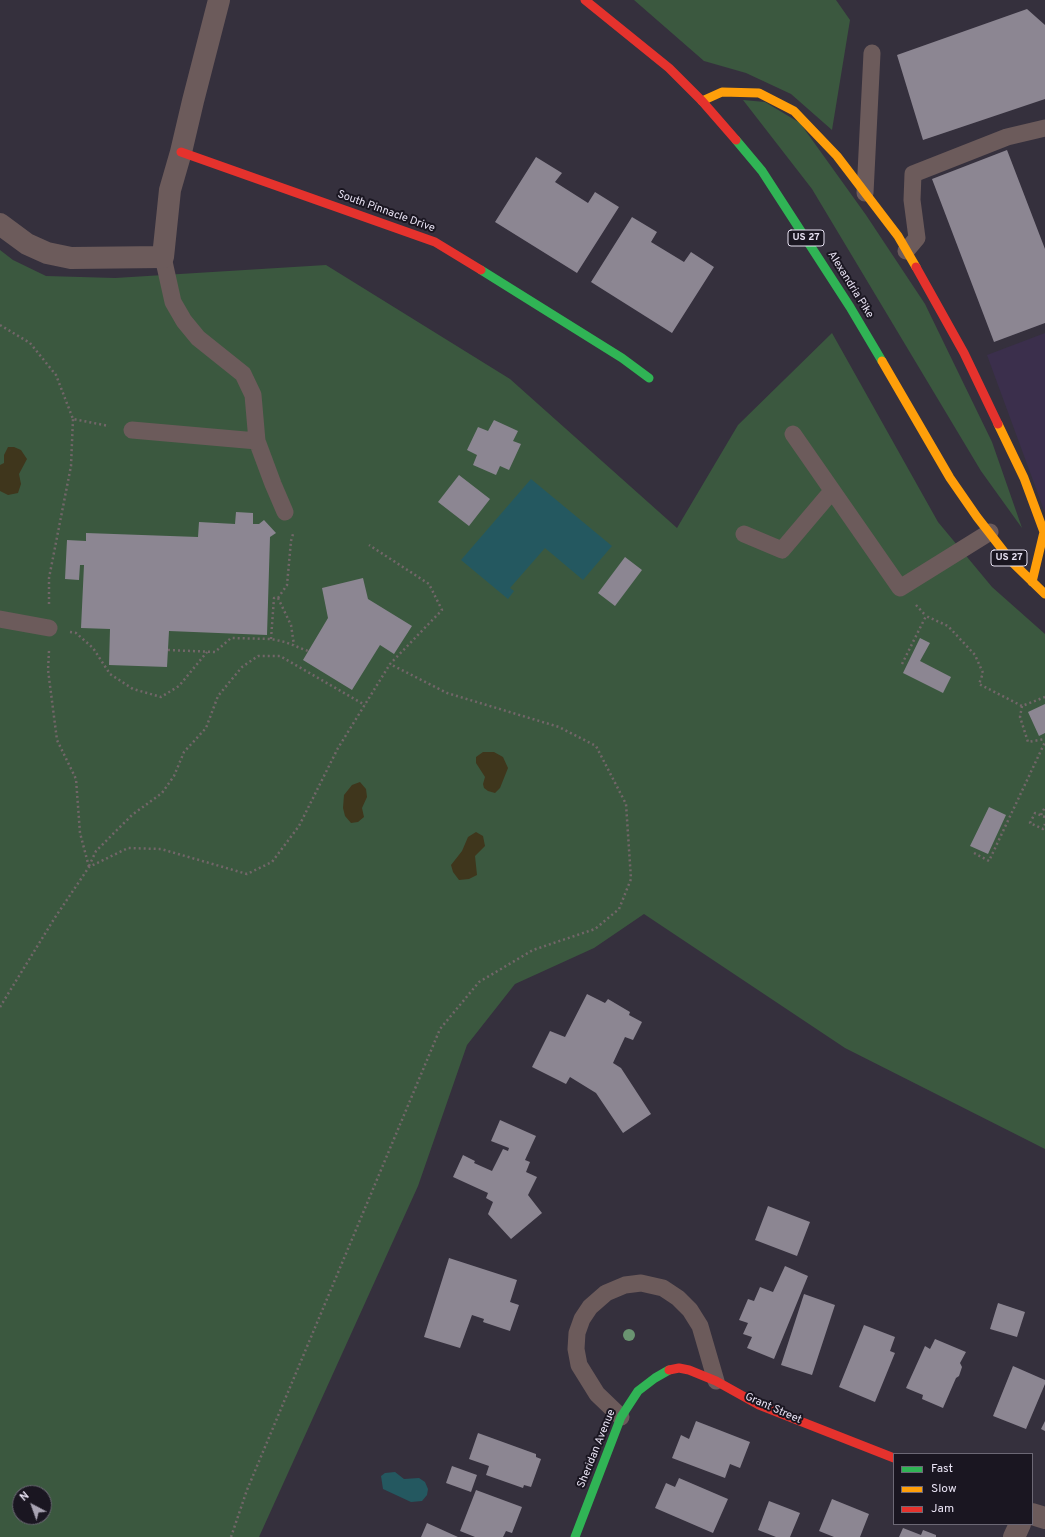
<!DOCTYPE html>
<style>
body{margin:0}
#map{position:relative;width:1045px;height:1537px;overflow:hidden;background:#35303d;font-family:Overpass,sans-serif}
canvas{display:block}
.legend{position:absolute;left:893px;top:1453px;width:140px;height:72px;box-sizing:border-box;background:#1a1621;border:1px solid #6c6875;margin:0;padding:5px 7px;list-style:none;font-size:12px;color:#e8e2f3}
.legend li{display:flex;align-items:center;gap:8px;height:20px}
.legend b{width:20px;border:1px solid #6c6875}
.north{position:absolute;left:12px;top:1485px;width:40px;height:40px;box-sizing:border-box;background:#1a1621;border:1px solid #6c6875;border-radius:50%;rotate:319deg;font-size:11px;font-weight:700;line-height:16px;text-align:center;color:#e8e2f3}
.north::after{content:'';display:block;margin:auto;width:14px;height:18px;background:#a9a4b3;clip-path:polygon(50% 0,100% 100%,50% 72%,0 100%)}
</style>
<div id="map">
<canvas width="1045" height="1537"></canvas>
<ul class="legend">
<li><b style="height:5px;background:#30b455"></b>Fast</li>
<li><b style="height:5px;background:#ff9f0a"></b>Slow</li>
<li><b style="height:5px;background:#e5322d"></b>Jam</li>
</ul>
<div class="north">N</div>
</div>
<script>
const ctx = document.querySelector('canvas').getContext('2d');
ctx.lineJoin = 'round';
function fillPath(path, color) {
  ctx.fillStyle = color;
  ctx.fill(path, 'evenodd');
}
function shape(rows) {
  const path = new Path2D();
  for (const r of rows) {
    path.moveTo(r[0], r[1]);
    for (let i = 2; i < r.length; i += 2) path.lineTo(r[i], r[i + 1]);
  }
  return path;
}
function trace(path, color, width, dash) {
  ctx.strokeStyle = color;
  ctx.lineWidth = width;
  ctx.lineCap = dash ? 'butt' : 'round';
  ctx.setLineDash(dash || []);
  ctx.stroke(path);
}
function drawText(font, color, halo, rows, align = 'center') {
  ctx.font = font + ' Overpass,sans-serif';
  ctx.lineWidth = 4;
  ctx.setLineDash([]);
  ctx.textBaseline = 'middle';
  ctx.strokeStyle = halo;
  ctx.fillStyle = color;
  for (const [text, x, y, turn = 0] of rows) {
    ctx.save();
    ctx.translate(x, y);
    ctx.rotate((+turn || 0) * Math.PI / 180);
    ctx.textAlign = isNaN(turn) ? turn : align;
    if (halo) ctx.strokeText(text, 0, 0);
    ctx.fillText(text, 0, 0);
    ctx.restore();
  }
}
const built = shape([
 [1045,333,1045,513,987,355]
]);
const green = shape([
 [634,0,836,0,850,20,832,130,791,94,746,73,704,61],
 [743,100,765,102,800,123,866,215,925,304,992,442,1022,528,981,471,812,189],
 [0,250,13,260,46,276,115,278,326,265,510,379,677,528,738,425,832,333,938,522,992,587,1045,634,1045,1149,845,1048,644,914,594,948,515,984,467,1045,418,1186,259,1537,0,1537],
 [20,1493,44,1493,44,1517,20,1517]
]);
const sand = shape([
 [8,447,14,447,21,450,27,459,19,474,21,484,18,493,8,495,0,491,0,465,4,463,4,455],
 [483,752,494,752,503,757,508,768,500,788,495,793,488,791,484,788,483,784,485,777,476,763,476,757],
 [360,782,366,789,367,797,362,808,364,817,358,822,351,823,345,816,343,808,344,795,352,785],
 [476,832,483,836,485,846,475,856,477,875,469,879,459,880,453,872,451,865,462,851,468,837]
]);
const water = shape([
 [531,479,612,546,583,580,545,548,510,588,514,591,508,599,461,560],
 [395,1472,404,1479,419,1478,425,1482,428,1489,427,1495,422,1501,411,1502,383,1489,381,1476,385,1473]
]);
const building = shape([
 [1027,9,1045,25,1045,99,923,140,897,55],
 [1007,150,1045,249,1045,323,994,342,932,179],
 [536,157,562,173,555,182,588,203,595,192,619,207,577,273,495,222],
 [632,217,657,232,651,242,684,262,691,252,714,267,672,333,591,282],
 [494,420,518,431,513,441,521,444,509,470,500,466,496,475,473,465,477,455,467,450,478,427,488,431],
 [459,475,490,499,469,526,438,502],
 [236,512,253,513,253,524,259,524,264,520,276,533,270,537,267,635,169,631,167,667,109,665,110,629,81,628,84,565,80,565,79,580,65,579,67,540,86,541,86,533,198,537,199,522,235,524],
 [625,557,642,570,615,606,598,593],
 [363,578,368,599,412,626,394,654,380,645,352,690,303,660,328,618,322,588],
 [920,638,930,643,920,661,951,677,943,693,903,673],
 [1045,704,1045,733,1039,736,1028,712],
 [989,807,1006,815,988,854,970,846],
 [587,994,605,1003,608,999,630,1012,629,1015,642,1022,633,1040,625,1037,613,1063,621,1068,651,1114,623,1133,596,1093,570,1077,566,1084,532,1067,550,1031,565,1037],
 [500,1120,536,1136,525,1160,530,1162,526,1172,537,1177,528,1195,542,1213,511,1239,488,1214,493,1202,486,1198,488,1193,453,1177,463,1155,475,1161,474,1163,492,1171,503,1149,508,1151,509,1148,491,1141],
 [768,1206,810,1222,797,1256,755,1240],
 [449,1258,517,1280,510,1302,519,1305,510,1331,483,1322,484,1319,472,1315,460,1348,424,1337],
 [785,1266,808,1276,774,1359,747,1348,752,1337,743,1334,748,1323,739,1320,748,1299,754,1301,760,1287,773,1292],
 [804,1294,835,1305,812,1375,781,1365],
 [998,1303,1025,1312,1017,1337,990,1329],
 [864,1325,895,1337,890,1351,895,1353,875,1402,839,1387],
 [935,1339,966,1352,960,1363,962,1367,959,1376,956,1378,943,1408,922,1399,923,1395,906,1388,925,1346,930,1349],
 [1013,1366,1045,1380,1045,1384,1026,1429,993,1416],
 [696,1421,750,1442,740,1468,730,1464,725,1478,672,1458,681,1435,689,1439],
 [1045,1421,1045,1431,1041,1429],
 [478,1433,536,1454,536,1457,541,1459,531,1487,524,1485,523,1488,486,1475,489,1466,469,1459],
 [452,1466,477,1475,471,1492,446,1483],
 [679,1478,728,1499,713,1533,655,1508,666,1483,675,1487],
 [476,1490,522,1507,512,1533,506,1531,503,1537,475,1537,460,1531],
 [832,1499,869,1514,860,1537,834,1537,819,1531],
 [769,1501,800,1513,790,1537,776,1537,758,1530],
 [427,1523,458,1537,421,1537],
 [903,1528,921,1535,923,1530,936,1535,936,1537,899,1537]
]);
const path = shape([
 [0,325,30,343,56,375,73,419,109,426],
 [278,598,287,585,291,541,293,534],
 [49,604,49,578,71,466,73,419],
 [916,605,926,616],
 [70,632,76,633,93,648,110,674,133,689,161,697,179,686,207,652],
 [271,639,274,598,278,598,291,625,294,645],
 [168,650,215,652,231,638,271,639,285,642,308,651],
 [49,651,48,670,57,740,76,779,80,833,89,867],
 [902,664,926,616,948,626,975,655,983,673,979,684,1022,706,1045,697],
 [1022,706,1020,717,1028,742,1045,739],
 [1041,815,1045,807],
 [1045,817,1035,813,1030,823,1043,829,1045,824],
 [974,853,989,861,1045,742],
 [89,866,96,851,132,815,162,793,174,776,184,752,206,728,218,696,242,667,258,656,280,656,365,705],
 [0,1007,54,919,89,867,128,848,161,849,247,874,272,862,299,826,338,748,390,664,442,610,429,584,369,545],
 [231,1537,247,1490,440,1029,479,982,533,950,595,929,619,909,631,879,626,804,596,746,559,727,447,693,390,664]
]);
const lane = shape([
 [865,193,872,53],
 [906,251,917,238,912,200,913,174,1007,137,1045,128],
 [163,257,173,302,184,321,198,338,243,374,253,395,257,441,273,484,285,512],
 [132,430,257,441],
 [793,434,900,588,990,532],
 [744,534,782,550,832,491],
 [0,619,49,628],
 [621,1417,597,1394,579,1365,576,1349,577,1333,582,1319,590,1307,606,1293,625,1285,641,1283,663,1288,678,1298,690,1310,700,1326,716,1381]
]);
const street = shape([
 [0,224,27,244,47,253,71,258,163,257,170,190,181,152,193,101,219,0],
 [1032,1514,1045,1518],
 [1014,1537,1020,1524]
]);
const fast = shape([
 [736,140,762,171,850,307,882,361],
 [481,270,622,358,649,378],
 [575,1537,621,1417,638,1391,655,1378,669,1370]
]);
const slow = shape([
 [702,101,722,92,759,93,794,111,837,156,898,236,916,267],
 [882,361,950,478,977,517,1012,562,1045,594],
 [998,424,1024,478,1044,532,1032,582]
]);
const jam = shape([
 [585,0,669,68,702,101,736,140],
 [181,152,435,242,481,270],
 [916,267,964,353,998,424],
 [669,1370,679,1368,689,1370,716,1381,759,1405,894,1458]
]);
const trees = [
 [629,1335]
];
const shields = [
 [806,238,36],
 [1009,558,36]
];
const shieldNames = [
 ["US 27",806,238],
 ["US 27",1009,558]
];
const streetNames = [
 ["South Pinnacle Drive",386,212,20],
 ["Alexandria Pike",850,285,58],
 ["Grant Street",773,1409,24],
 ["Sheridan Avenue",597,1449,-68]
];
fillPath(built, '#3b2f4c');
fillPath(green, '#3b583f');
fillPath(sand, '#3f361c');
fillPath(water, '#245860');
fillPath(building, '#8c8692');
trace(path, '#726669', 2.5, [2, 3]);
trace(lane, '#6c5b5b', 17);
trace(street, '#6c5b5b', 22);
trace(fast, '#30b455', 9);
trace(slow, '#ff9f0a', 9);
trace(jam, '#e5322d', 9);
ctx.fillStyle = '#6a9471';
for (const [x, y] of trees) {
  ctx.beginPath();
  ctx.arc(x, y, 6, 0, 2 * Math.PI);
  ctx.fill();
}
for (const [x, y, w] of shields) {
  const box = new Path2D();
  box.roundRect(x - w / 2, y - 8, w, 16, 3);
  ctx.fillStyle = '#1a1621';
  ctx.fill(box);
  trace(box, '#e8e2f3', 1);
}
drawText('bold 10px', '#e8e2f3', null, shieldNames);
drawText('11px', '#e8e2f3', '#1a1621', streetNames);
</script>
